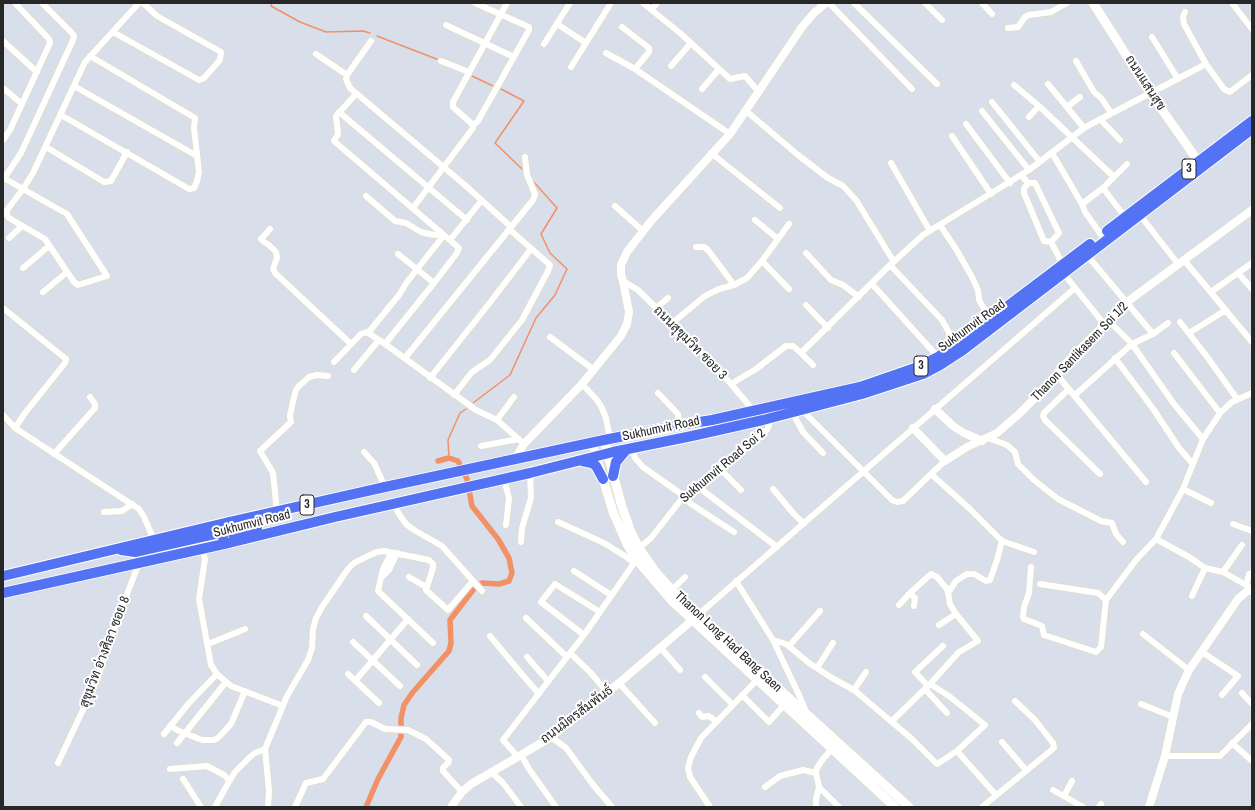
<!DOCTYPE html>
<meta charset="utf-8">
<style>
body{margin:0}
#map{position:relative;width:1255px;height:810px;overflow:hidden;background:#d8dfeb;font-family:"Archivo Narrow",sans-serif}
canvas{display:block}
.frame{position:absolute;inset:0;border:4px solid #272727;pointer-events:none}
</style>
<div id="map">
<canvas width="1255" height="810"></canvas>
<div class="frame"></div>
</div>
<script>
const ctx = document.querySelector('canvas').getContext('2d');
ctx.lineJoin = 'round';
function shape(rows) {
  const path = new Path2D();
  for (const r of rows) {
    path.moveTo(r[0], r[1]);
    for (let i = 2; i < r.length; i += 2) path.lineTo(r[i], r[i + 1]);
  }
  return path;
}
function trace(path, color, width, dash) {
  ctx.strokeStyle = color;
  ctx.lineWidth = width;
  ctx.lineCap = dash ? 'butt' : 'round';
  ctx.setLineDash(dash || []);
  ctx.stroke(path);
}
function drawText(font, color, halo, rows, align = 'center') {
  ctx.font = font + ' "Archivo Narrow",Sarabun,sans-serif';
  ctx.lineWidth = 4;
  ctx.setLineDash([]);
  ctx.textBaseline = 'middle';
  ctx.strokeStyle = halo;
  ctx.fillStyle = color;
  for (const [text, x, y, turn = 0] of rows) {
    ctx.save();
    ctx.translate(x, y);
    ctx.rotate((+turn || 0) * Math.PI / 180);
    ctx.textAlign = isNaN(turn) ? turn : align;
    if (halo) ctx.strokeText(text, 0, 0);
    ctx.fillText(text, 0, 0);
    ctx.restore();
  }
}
const stream = shape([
 [272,3,271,6,300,22,326,32,363,31,370,33],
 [377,36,439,60],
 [472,76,493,86],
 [501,89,524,101,495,143,522,169],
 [473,403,510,375,536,318,555,295,567,269,550,253,541,234,557,208,532,180],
 [449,458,448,440,460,413,466,409]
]);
const canal = shape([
 [366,807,378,779,401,737,401,718,404,705,413,692,449,651,451,643,450,620,473,590,482,583,499,584,509,581,512,573,509,558,498,539,472,506,467,479,458,461,449,458,438,461]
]);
const minor = shape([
 [643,3,680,33,730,79,745,76,758,91],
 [829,3,912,89],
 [854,3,937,84],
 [925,3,942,20],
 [982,3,992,14],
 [1232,3,1252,29],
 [652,9,657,3],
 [1185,12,1183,17,1184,24,1206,64],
 [557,24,586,43],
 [446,25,514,57],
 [622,27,649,48,649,52,635,69],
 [1008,28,1018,27,1025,17,1029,15,1051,12,1067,3],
 [113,32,199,80,204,78,220,60,221,52,157,16,143,3],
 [1152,37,1178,79],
 [3,41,37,72],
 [371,41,347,75,346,79,350,88,466,186,511,227],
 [544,44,570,3],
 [606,53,635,69,730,134],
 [316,54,347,75],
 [441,61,469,72],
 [1076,61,1094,92,1102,99,1111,113],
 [671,66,691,43],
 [571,67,611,3],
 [1048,84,1084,128],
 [1014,85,1039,106],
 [74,86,197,156],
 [3,88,22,104],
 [702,89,719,69],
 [356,94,336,116,338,134,334,141,459,248,457,253,434,283,385,344],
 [992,102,1040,162],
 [1067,107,1080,97],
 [745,110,798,155,828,178,843,186,856,200,894,262],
 [982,111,1029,170],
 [339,112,467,220],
 [61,115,189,189,194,188,197,181,199,172,194,128,195,118,90,56],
 [1029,117,1039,106,1114,177],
 [1100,119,1120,140],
 [966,124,1010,183],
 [473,126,478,121,529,30,529,27,475,3],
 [952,136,991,194],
 [3,140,10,130,50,43,49,39,15,3],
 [46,147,104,182,111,181,127,152],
 [711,153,780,208],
 [1052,153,1082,204,1085,212,1102,236],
 [891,163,930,231],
 [1021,175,1028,183,1024,189,1024,193,1044,241,1051,242,1059,233,1035,183,1028,183],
 [4,178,11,182,23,189,67,214,107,276,78,285,74,282,45,239,9,218,7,215,7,210,23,189,33,173,85,62,139,3],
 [3,180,21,153,73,40,74,36,71,32,42,3],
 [1103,188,1125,217],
 [366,196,395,221,406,223,421,232,429,234,436,235,441,232],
 [1082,204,1103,188,1127,164],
 [615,206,643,231],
 [413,208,473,128,472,124,453,107,453,102,507,3],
 [1140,215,1178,264],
 [755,220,778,239],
 [940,225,956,249,972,277,978,290,979,300,990,319],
 [270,229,261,239,264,242,269,245,276,252,277,258,273,269,275,273,351,344],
 [9,238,22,226],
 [450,240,482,200],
 [1051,242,1063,265],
 [696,247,704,247,708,250,734,285],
 [806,253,831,280,843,285,859,297],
 [398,254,434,283],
 [1087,255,1153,334],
 [1184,260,1252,342],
 [762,261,789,289],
 [890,265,942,320,956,345],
 [23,268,49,246],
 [1064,274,1104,324],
 [1239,274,1252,289],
 [623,281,638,290,704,355,731,384,753,410],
 [872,284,938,357],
 [43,292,66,273],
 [1211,292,1252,263],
 [806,305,828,328],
 [3,308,66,359,65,363,25,413,15,428],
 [656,308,668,298],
 [1108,320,1132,344,1174,404,1203,439],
 [1180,322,1208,358,1235,396,1238,399],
 [671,324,705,296,719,289,734,285,747,278,762,261,789,224],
 [368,333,399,295,407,282,444,235],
 [1189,333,1226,310],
 [550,337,594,370],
 [801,353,813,365],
 [1174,353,1220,413],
 [405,358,533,200,535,194,527,175,525,157],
 [1115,358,1154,410,1179,448,1193,464],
 [334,362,361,334,367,332,385,344,476,410,497,420,524,444],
 [354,370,379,340],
 [1057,375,1146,482],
 [430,378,488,305,531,249],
 [582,384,596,399,601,406,606,418,610,439],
 [731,384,756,369,786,346,793,346,801,353,890,265,923,235,1029,170,1084,128,1095,122,1206,64,1224,89,1230,92,1252,75],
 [1069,389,1044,413,1043,416,1045,420,1100,474],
 [658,393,678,414,680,425],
 [454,395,472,372,490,360,522,320,548,271,550,265,509,229],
 [1075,395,1132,344,1153,334,1168,323],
 [802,410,892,500,897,502,903,501,931,474],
 [792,412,803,432,823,453],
 [3,415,15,428,139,509,144,517,154,540],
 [497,420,514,397],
 [988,438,1007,445,1015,452,1018,464,1034,480,1058,499,1101,521,1112,523,1116,534,1123,542],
 [481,446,519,439],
 [632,449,635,458,643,467,684,496,691,504,734,532],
 [364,452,374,463,385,487],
 [54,454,95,408,95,404,90,397],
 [945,461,931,474,970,509,1002,541,1034,552],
 [720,469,741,490],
 [504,479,509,498,506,525],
 [697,486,777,547],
 [773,489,793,513,804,524],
 [1183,489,1211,503],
 [394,504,399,514,406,524,414,530,442,546,482,591],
 [104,512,122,511,132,504],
 [277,512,273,473,260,451,291,422,290,416,293,401,296,390,299,386,309,377,317,375,328,376],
 [558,522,604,543,625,556,634,563],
 [1233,524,1252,531],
 [1156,539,1189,557,1205,568,1223,572,1246,585,1252,590],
 [521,542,522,528,531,498,530,473],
 [639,548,651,538,684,496,739,454,767,430,769,425,769,418],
 [202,549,205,559,199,599,211,665,217,674,231,686,283,706],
 [391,553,383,569,378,591,433,643],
 [1031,567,1029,593,1024,607,1023,617,1024,619,1042,626,1044,635,1096,652,1101,647,1106,600,1136,560,1156,539,1183,489,1203,439,1220,413,1232,402,1252,393],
 [574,571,611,595],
 [1223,572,1242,545],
 [382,577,389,570,397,553],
 [409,577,426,587],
 [736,581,773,640,799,695,806,712],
 [1040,584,1098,593,1106,600],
 [1246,585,1249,574,1252,573],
 [672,590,685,577],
 [910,593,931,574,937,577,947,589,948,593],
 [1192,596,1205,568],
 [899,605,910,593,915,598,914,606],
 [698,615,1075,288],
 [366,616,417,665],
 [526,618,567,657],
 [939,625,956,614],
 [1143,634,1189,670],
 [584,635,541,602,555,584,600,612],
 [490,636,520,672,539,694],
 [773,640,786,644,809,663,832,678,854,690,912,739,937,764,957,751,985,725,949,696,930,684],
 [353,642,400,686],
 [208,644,245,629],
 [789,646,820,611],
 [660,647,680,670],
 [1202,652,1238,676,1222,695],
 [570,653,590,672,607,692],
 [527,657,548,681],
 [817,668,833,643],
 [348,674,379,703],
 [705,677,733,705],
 [355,681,408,619],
 [619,683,655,723],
 [928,686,915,672,943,646],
 [925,689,947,713],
 [854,690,866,672],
 [1242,693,1252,704],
 [742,695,769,722,784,705],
 [1141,704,1173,717],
 [699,713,702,717,708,716,712,718,716,722],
 [892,721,930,684,959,652,978,641,956,614,950,604,948,593,956,581,967,574,974,574,986,581,990,580,997,560,1002,541],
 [170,726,179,731,202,740,214,740,218,738,231,724,245,691],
 [164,734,189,703,217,674],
 [551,737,566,748,594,786,612,807],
 [1002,742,1026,770],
 [177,743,226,682],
 [1232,743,1251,760],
 [957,751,996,795],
 [521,755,529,769,556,807],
 [1165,756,1220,756,1252,724],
 [518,757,503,740,584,635,634,563,637,560],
 [58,763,96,682,119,615,139,563],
 [170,769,207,766,224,775,229,780],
 [491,772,503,783,521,807],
 [183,779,201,807],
 [765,787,780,776,803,770,816,773],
 [819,787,839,807],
 [1053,790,1083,807],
 [1064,796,1072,781],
 [215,807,227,785,235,772,250,757,255,753,265,749],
 [268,807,269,791,265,749,287,696,308,660,312,648,313,629,316,618,322,607,348,569,354,563,366,557,377,552,384,551,429,560,433,564,433,568,426,590,448,610,473,581],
 [295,807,306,783,323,779,366,722,371,722,385,729,408,730,426,739,449,760,448,763,443,768,443,771,462,792],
 [710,807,690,777,688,768,691,757,701,738,757,680],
 [816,807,816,799,819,787,816,773,817,768,823,759,832,749],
 [982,807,1054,748,1053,743,1035,720,1015,701],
 [1099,807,1101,804]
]);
const tertiary = shape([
 [935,409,953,426,964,433,982,441],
 [913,428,945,461,967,447,997,433,1019,414,1054,379,1060,369,1127,302,1252,210],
 [515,459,524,444,582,384,621,336,627,324,629,312,623,281,621,275,621,265,627,252,651,221,730,134,802,27,814,13,826,3],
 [451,807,462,792,471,784,521,755,551,737,571,721,619,683,696,617],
 [1149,807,1165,756,1178,694,1189,670,1238,599,1246,592,1252,590]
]);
const secondary = shape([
 [1093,3,1151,94,1198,161],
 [604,440,622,507,631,532,639,548,655,571,678,597,909,807],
 [592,442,613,512,627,544,637,560,673,602,895,807]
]);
const primary = shape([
 [1107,231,1252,121],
 [582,461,592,463,596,466,603,479],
 [613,476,616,462,626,450],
 [229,522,231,531,232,533,236,534,257,529],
 [121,550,135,552,219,533,222,534,223,537,224,544],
 [3,576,229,522,385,487,604,440,680,425,712,420,860,387,918,367,938,357,956,345,1090,244],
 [3,593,224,544,335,517,530,473,613,452,692,436,763,420,862,394,923,374,940,365,963,350,1252,129]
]);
const shields = [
 [1189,169,14],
 [921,366,14],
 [307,505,14]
];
const shieldNames = [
 ["3",1189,169],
 ["3",921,366],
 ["3",307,505]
];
const streetNames = [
 ["ถนนแสนสุข",1145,83,57],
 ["Sukhumvit Road",972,326,-36],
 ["ถนนสุขุมวิท ซอย 3",690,343,45],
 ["Thanon Santikasem Soi 1/2",1080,352,-46],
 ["Sukhumvit Road",661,429,-12],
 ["Sukhumvit Road Soi 2",723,466,-40],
 ["Sukhumvit Road",252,524,-14],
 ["Thanon Long Had Bang Saen",728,642,43],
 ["สุขุมวิท อ่างศิลา ซอย 8",105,652,-69],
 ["ถนนมิตรสัมพันธ์",577,715,-37]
];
trace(stream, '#f29066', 1.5);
trace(canal, '#f29066', 5.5);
trace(minor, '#e1decd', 8);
trace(tertiary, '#e1decd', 10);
trace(secondary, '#e1decd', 11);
trace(primary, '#fff', 12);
trace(minor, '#fff', 6);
trace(tertiary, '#fff', 8);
trace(secondary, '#fff', 9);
trace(primary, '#5473f4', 10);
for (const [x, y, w] of shields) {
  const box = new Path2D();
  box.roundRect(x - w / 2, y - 10, w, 20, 3);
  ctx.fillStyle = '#fff';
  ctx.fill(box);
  trace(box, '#272727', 1);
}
drawText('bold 12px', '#272727', null, shieldNames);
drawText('13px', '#272727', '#fff', streetNames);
</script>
